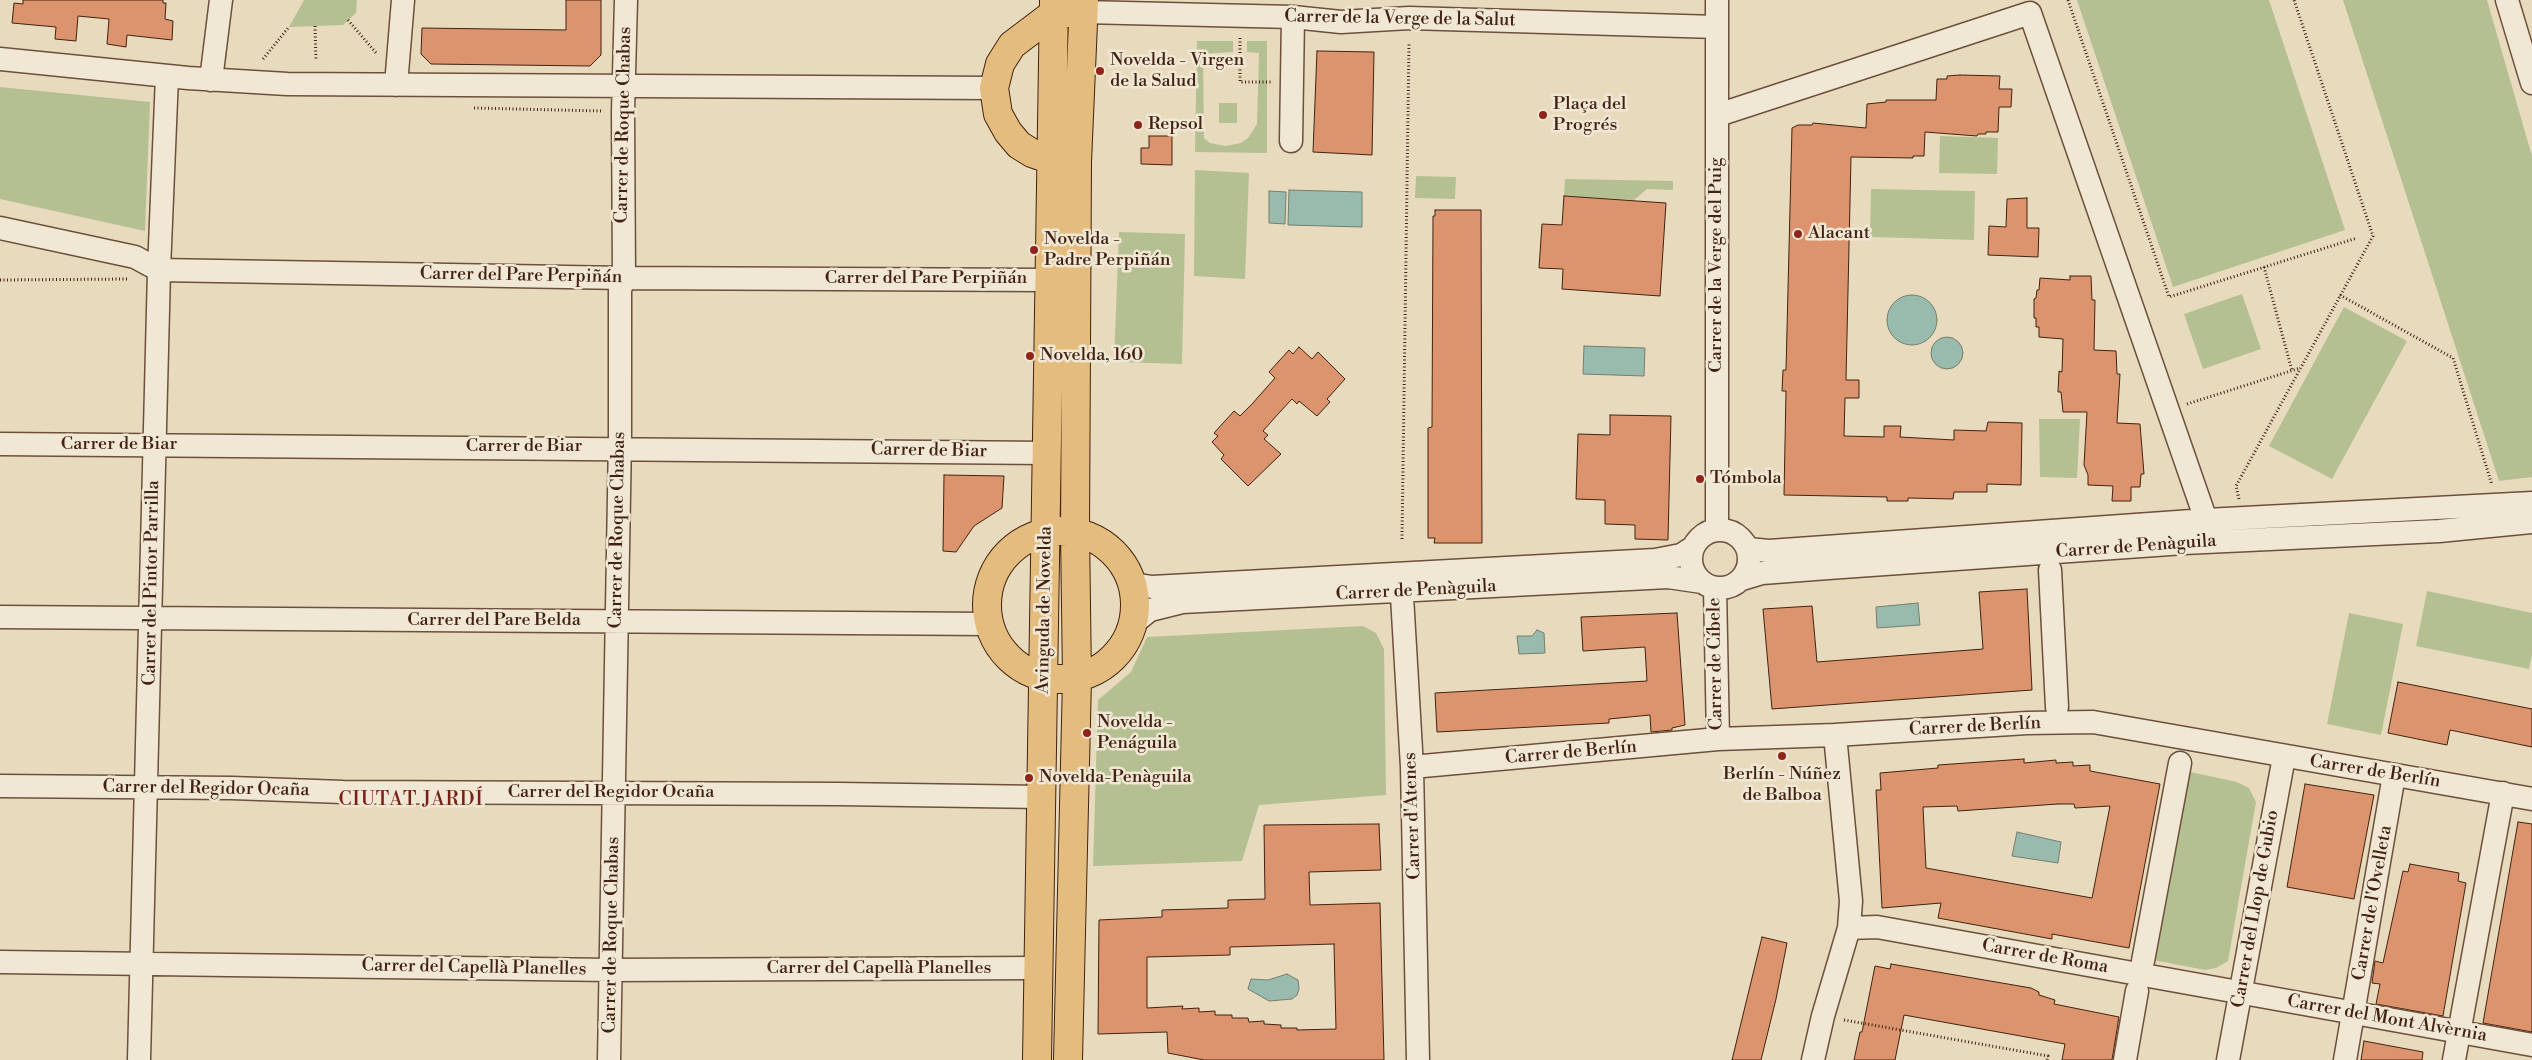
<!DOCTYPE html>
<meta charset="utf-8">
<style>
body{margin:0}
canvas{display:block;background:#e8dabd}
</style>
<canvas width="2532" height="1060"></canvas>
<script>
const ctx = document.querySelector('canvas').getContext('2d');
ctx.lineJoin = 'round';
function fillPath(path, color) {
  ctx.fillStyle = color;
  ctx.fill(path, 'evenodd');
}
function shape(rows) {
  const path = new Path2D();
  for (const r of rows) {
    if (r.length === 3) {
      path.moveTo(r[0] + r[2], r[1]);
      path.arc(r[0], r[1], r[2], 0, 2 * Math.PI);
      continue;
    }
    path.moveTo(r[0], r[1]);
    for (let i = 2; i < r.length; i += 2) path.lineTo(r[i], r[i + 1]);
  }
  return path;
}
function trace(path, color, width, dash) {
  ctx.strokeStyle = color;
  ctx.lineWidth = width;
  ctx.lineCap = dash ? 'butt' : 'round';
  ctx.setLineDash(dash || []);
  ctx.stroke(path);
}
function drawText(font, color, halo, rows, align = 'center') {
  ctx.font = font + ' "Libre Bodoni",serif';
  ctx.lineWidth = 5;
  ctx.setLineDash([]);
  ctx.textBaseline = 'middle';
  ctx.strokeStyle = halo;
  ctx.fillStyle = color;
  for (const [text, x, y, turn = 0] of rows) {
    ctx.save();
    ctx.translate(x, y);
    ctx.rotate((+turn || 0) * Math.PI / 180);
    ctx.textAlign = isNaN(turn) ? turn : align;
    if (halo) ctx.strokeText(text, 0, 0);
    ctx.fillText(text, 0, 0);
    ctx.restore();
  }
}
const green = shape([
 [304,0,357,0,356,13,343,25,289,27],
 [2077,0,2269,0,2345,230,2173,287],
 [2343,0,2487,0,2532,156,2532,477,2499,481],
 [1197,41,1233,41,1233,52,1203,54,1204,138,1210,143,1225,146,1241,143,1248,138,1257,124,1259,53,1247,52,1247,41,1267,41,1267,153,1195,152],
 [0,87,150,102,145,231,0,199],
 [1219,103,1237,103,1237,123,1219,123],
 [1940,136,1998,138,1997,174,1939,173],
 [1195,170,1249,173,1245,279,1194,276],
 [1416,176,1456,177,1455,199,1415,198],
 [1565,179,1673,181,1673,190,1647,189,1634,200,1564,196],
 [1871,189,1975,191,1974,240,1870,237],
 [1119,232,1185,234,1182,364,1114,362],
 [2242,294,2261,349,2203,369,2184,314],
 [2344,307,2407,341,2332,479,2269,446],
 [2039,419,2080,419,2077,478,2040,477],
 [2427,591,2532,613,2532,655,2529,669,2416,646],
 [2349,613,2403,624,2381,735,2327,724],
 [1363,626,1376,633,1384,649,1386,795,1259,805,1242,861,1093,866,1098,700,1131,672,1147,637],
 [2186,771,2237,782,2249,788,2256,802,2228,961,2216,968,2205,970,2153,960]
]);
const water = shape([
 [1289,190,1362,192,1362,227,1288,225,1289,190],
 [1269,191,1286,192,1285,224,1269,223,1269,191],
 [1912,320,25],
 [1947,353,16],
 [1584,346,1645,348,1644,376,1583,374,1584,346],
 [1918,603,1920,625,1877,628,1876,607,1918,603],
 [1537,630,1544,633,1545,653,1519,654,1517,636,1532,636,1537,630],
 [2017,832,2061,842,2058,863,2012,856,2017,832],
 [1287,974,1298,980,1299,989,1297,995,1292,999,1269,1001,1248,989,1251,979,1268,980,1287,974]
]);
const building = shape([
 [23,0,163,0,163,3,166,3,165,19,173,21,172,40,127,35,126,47,107,44,109,19,78,16,76,41,55,39,56,27,12,23,14,3,23,4,23,0],
 [566,0,601,0,601,55,590,66,431,64,421,54,422,28,566,30,566,0],
 [1317,51,1374,52,1372,155,1313,152,1317,51],
 [1960,75,2000,76,1999,89,2012,89,2011,107,1999,107,1998,132,1986,132,1986,134,1978,134,1977,136,1925,132,1924,156,1913,156,1913,158,1851,157,1846,380,1859,380,1859,398,1845,398,1844,436,1884,437,1884,426,1901,426,1900,437,1954,440,1954,430,1986,431,1988,422,2022,423,2021,485,1987,484,1987,492,1954,492,1953,499,1908,498,1908,501,1887,501,1887,497,1784,495,1786,391,1782,391,1783,370,1786,370,1792,128,1798,125,1812,125,1813,123,1866,128,1867,104,1886,102,1886,100,1936,100,1937,79,1947,79,1947,76,1960,75],
 [1149,136,1172,136,1172,165,1141,164,1141,148,1149,148,1149,136],
 [1564,196,1666,203,1660,296,1562,289,1563,269,1539,268,1542,224,1562,225,1564,196],
 [2027,198,2027,228,2039,228,2038,257,1988,255,1989,226,2006,227,2007,199,2027,198],
 [1435,210,1481,210,1482,543,1434,543,1435,538,1428,538,1428,428,1432,427,1433,216,1435,216,1435,210],
 [2070,276,2091,276,2092,300,2095,300,2094,350,2116,351,2117,374,2120,374,2117,423,2140,424,2144,474,2141,474,2140,487,2131,487,2131,501,2112,501,2113,486,2088,485,2088,475,2084,465,2087,412,2063,412,2061,392,2058,392,2059,371,2062,372,2063,339,2039,337,2039,327,2036,327,2036,318,2034,318,2034,299,2036,298,2037,290,2039,290,2040,278,2070,280,2070,276],
 [1299,347,1312,359,1318,352,1345,379,1327,399,1330,402,1317,416,1299,401,1297,404,1292,399,1278,414,1263,431,1268,435,1264,439,1281,454,1248,486,1221,459,1224,455,1212,442,1218,436,1214,433,1234,411,1240,416,1252,404,1275,378,1269,372,1289,350,1293,354,1299,347],
 [1610,415,1671,416,1668,540,1635,539,1635,525,1605,524,1605,500,1576,499,1578,434,1610,435,1610,415],
 [944,475,1004,476,1002,508,974,526,956,552,943,551,944,475],
 [2027,589,2032,690,1772,709,1763,609,1812,606,1817,662,1983,649,1979,592,2027,589],
 [1677,613,1685,725,1672,728,1672,730,1651,732,1650,715,1609,719,1609,723,1437,732,1435,693,1647,681,1645,647,1583,651,1581,617,1677,613],
 [2398,682,2532,709,2532,747,2450,730,2447,745,2388,733,2398,682],
 [2024,759,2024,763,2056,760,2056,763,2073,762,2073,766,2090,765,2090,771,2160,784,2129,948,2052,934,2052,939,1938,918,1941,903,1882,908,1876,790,1881,790,1880,773,1938,768,1938,765,2024,759],
 [2058,804,2074,804,2075,808,2110,806,2092,898,1926,868,1923,807,1957,806,1958,811,2058,804],
 [2305,784,2374,795,2354,899,2287,887,2305,784],
 [2518,822,2532,824,2532,1032,2483,1023,2518,822],
 [1379,824,1381,870,1309,872,1310,905,1380,903,1384,1060,1204,1060,1168,1053,1167,1032,1098,1034,1099,920,1162,917,1162,910,1228,908,1228,900,1265,899,1264,825,1379,824],
 [1334,944,1336,1029,1297,1030,1297,1028,1281,1028,1281,1025,1264,1024,1264,1021,1249,1022,1248,1018,1232,1018,1232,1015,1215,1015,1215,1011,1199,1012,1199,1008,1182,1009,1183,1006,1147,1008,1147,957,1230,955,1230,947,1334,944],
 [2410,864,2459,873,2458,881,2466,883,2443,1016,2376,1004,2380,984,2372,983,2375,961,2383,963,2403,871,2408,872,2410,864],
 [1762,937,1787,943,1776,999,1761,1060,1732,1060,1762,937],
 [1891,964,2031,988,2039,992,2039,995,2055,1000,2054,1004,2119,1017,2112,1060,2062,1060,2065,1044,1904,1015,1895,1060,1854,1060,1860,1032,1862,1032,1875,966,1890,969,1891,964],
 [2364,1041,2423,1052,2422,1060,2361,1060,2364,1041]
]);
const path = shape([
 [2068,0,2169,297,2357,238],
 [348,20,377,54],
 [315,26,316,61],
 [1240,38,1240,82,1271,82],
 [263,59,289,27],
 [474,108,602,111],
 [2264,267,2292,371],
 [0,280,129,279],
 [2340,295,2453,358,2492,485],
 [2187,404,2300,368],
 [2239,499,2236,486,2373,236,2294,0],
 [1402,539,1409,42],
 [1844,1020,2048,1056,2047,1060]
]);
const minor = shape([
 [2507,0,2532,83],
 [1083,12,1293,17,1341,22,1409,18,1717,27],
 [0,59,188,78,287,84,994,88],
 [211,80,221,0],
 [396,85,403,0],
 [1718,115,2030,13,2206,520],
 [1291,141,1293,17],
 [0,228,135,257,159,270,624,278,1048,280],
 [0,444,1047,453],
 [1717,530,1717,0],
 [1720,559,29],
 [1748,549,1769,551,2206,520,2532,503],
 [2050,570,2057,707],
 [1401,579,1412,767,1418,1060],
 [1742,579,1762,573,1828,568,2184,543,2439,531,2532,522],
 [1133,584,1152,587,1655,560,1681,555,1692,548],
 [1715,588,1718,739],
 [0,617,989,624],
 [1135,622,1150,610,1182,602,1668,577,1702,582],
 [1412,767,1718,739,1835,735,2027,723,2093,722,2532,799],
 [0,786,232,788,343,792,839,794,1042,797],
 [1849,928,1877,927,2532,1045],
 [2143,961,2180,763],
 [0,962,611,970,1039,968],
 [139,1060,159,270,167,76],
 [609,1060,620,438,620,290,624,278,623,112,626,0],
 [1813,1060,1823,1016,1849,928,1851,901,1835,735],
 [2125,1060,2137,991],
 [2228,1060,2284,757],
 [2345,1060,2394,775],
 [2454,1060,2503,793]
]);
const major = shape([
 [1067,161,1049,159,1032,153,1019,145,1008,132,998,114,994,88,1000,64,1012,45,1053,14,1067,13],
 [1061,605,74],
 [1037,1060,1054,0],
 [1068,1060,1077,679,1075,531,1077,162,1084,0]
]);
const markers = [
 [1100,71,5,"#8f2418"],
 [1543,115,5,"#8f2418"],
 [1138,125,5,"#8f2418"],
 [1798,234,5,"#8f2418"],
 [1034,250,5,"#8f2418"],
 [1030,356,5,"#8f2418"],
 [1700,479,5,"#8f2418"],
 [1087,733,5,"#8f2418"],
 [1782,756,5,"#8f2418"],
 [1029,778,5,"#8f2418"]
];
const streetNames = [
 ["Carrer de la Verge de la Salut",1400,19,1],
 ["Carrer de Roque Chabas",624,125,-89],
 ["Carrer de la Verge del Puig",1717,265,-90],
 ["Carrer del Pare Perpiñán",521,276,1],
 ["Carrer del Pare Perpiñán",926,279],
 ["Carrer de Biar",119,445],
 ["Carrer de Biar",524,447],
 ["Carrer de Biar",929,451,1],
 ["Carrer de Roque Chabas",618,530,-89],
 ["Carrer de Penàguila",2136,547,-4],
 ["Carrer del Pintor Parrilla",152,583,-89],
 ["Carrer de Penàguila",1416,591,-3],
 ["Avinguda de Novelda",1045,610,-89],
 ["Carrer del Pare Belda",494,621],
 ["Carrer de Cíbele",1716,664,-91],
 ["Carrer de Berlín",1975,727,-3],
 ["Carrer de Berlín",1571,753,-5],
 ["Carrer de Berlín",2375,772,9],
 ["Carrer del Regidor Ocaña",206,789,1],
 ["Carrer del Regidor Ocaña",611,793],
 ["Carrer d'Atenes",1413,816,-92],
 ["Carrer de l'Ovelleta",2373,903,-80],
 ["Carrer del Llop de Gubio",2256,909,-80],
 ["Carrer de Roque Chabas",612,935,-89],
 ["Carrer de Roma",2045,957,10],
 ["Carrer del Capellà Planelles",474,968,1],
 ["Carrer del Capellà Planelles",879,969],
 ["Carrer del Mont Alvèrnia",2387,1019,10]
];
const poiNames = [
 ["Novelda - Virgen",1110,61],
 ["de la Salud",1110,82],
 ["Plaça del",1553,105],
 ["Progrés",1553,126],
 ["Repsol",1148,125],
 ["Alacant",1808,234],
 ["Novelda -",1044,240],
 ["Padre Perpiñán",1044,261],
 ["Novelda, 160",1040,356],
 ["Tómbola",1710,479],
 ["Novelda -",1097,723],
 ["Penáguila",1097,744],
 ["Berlín - Núñez",1782,775,"center"],
 ["de Balboa",1782,796,"center"],
 ["Novelda-Penàguila",1039,778]
];
const neighbourhoodNames = [
 ["CIUTAT JARDÍ",411,800]
];
fillPath(green, '#b5c092');
fillPath(water, '#98bbad');
trace(water, '#767e6e', 1);
fillPath(building, '#db946d');
trace(building, '#422210', 1);
trace(minor, '#6c503b', 25);
trace(major, '#422210', 30);
trace(path, '#422210', 3, [1, 2.5]);
trace(minor, '#f0e7d4', 22);
trace(major, '#e4bd7e', 28);
for (const [x, y, r, color] of markers) {
  const dot = new Path2D();
  dot.arc(x, y, r, 0, 2 * Math.PI);
  ctx.fillStyle = color;
  ctx.fill(dot);
  trace(dot, '#f0e7d4', 2);
}
drawText('18px', '#422210', '#f0e7d4', streetNames);
drawText('18px', '#422210', '#f0e7d4', poiNames, 'left');
ctx.letterSpacing = '1px';
drawText('19px', '#7a1f14', '#f0e7d4', neighbourhoodNames);
ctx.letterSpacing = '0px';
</script>
